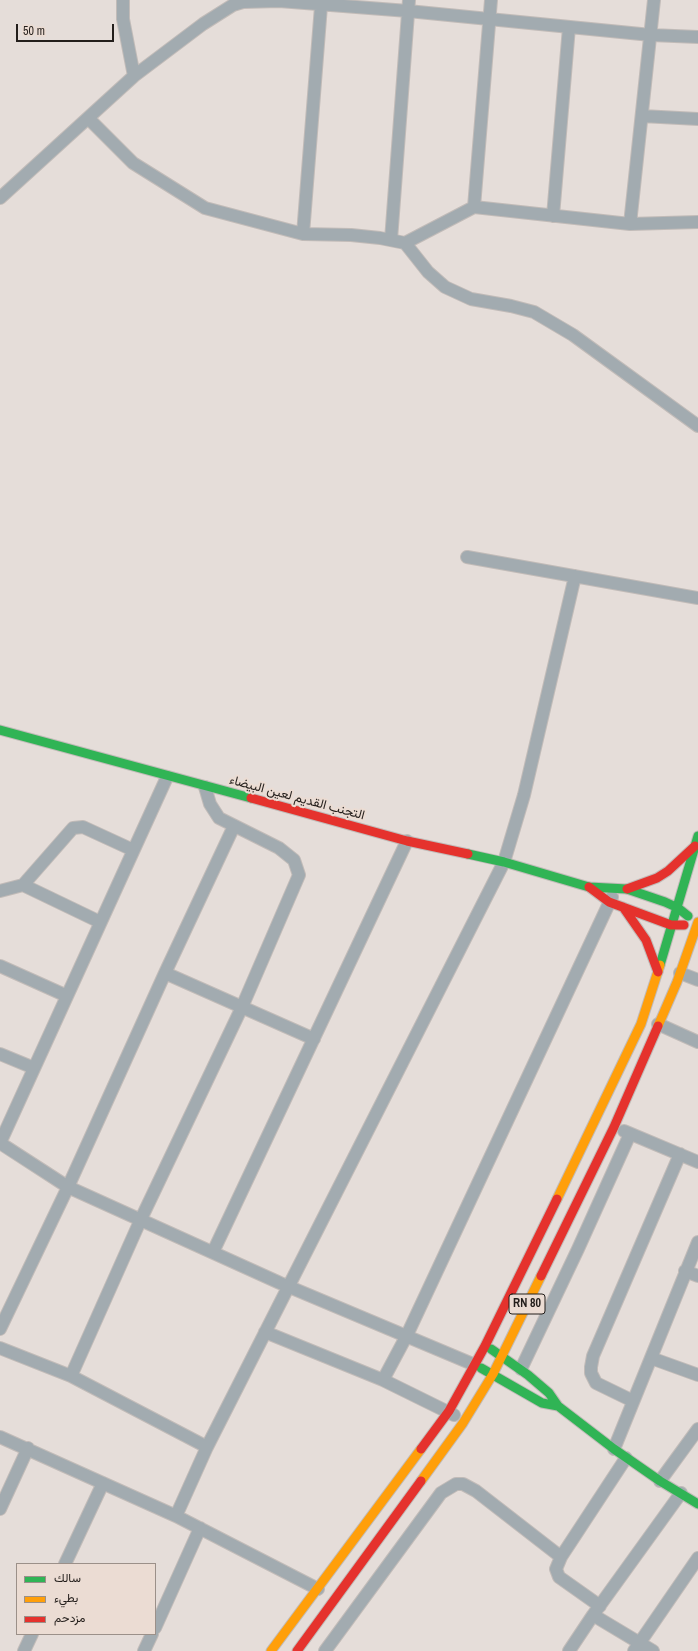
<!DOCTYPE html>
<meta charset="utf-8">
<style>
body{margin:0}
#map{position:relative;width:698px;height:1651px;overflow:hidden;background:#e5ddd9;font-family:"Archivo Narrow",Vazirmatn,sans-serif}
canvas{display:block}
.legend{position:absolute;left:16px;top:1563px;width:140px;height:72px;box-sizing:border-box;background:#ebdcd3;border:1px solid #9b9089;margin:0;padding:5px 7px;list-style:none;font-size:12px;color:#231e1b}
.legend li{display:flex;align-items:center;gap:8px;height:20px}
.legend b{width:20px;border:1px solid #9b9089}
.scale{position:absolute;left:16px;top:24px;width:98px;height:18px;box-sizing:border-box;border:2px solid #231e1b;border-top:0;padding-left:5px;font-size:12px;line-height:14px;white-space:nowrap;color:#231e1b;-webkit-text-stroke:3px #ebdcd3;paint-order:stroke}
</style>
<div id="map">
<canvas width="698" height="1651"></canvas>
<ul class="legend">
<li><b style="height:5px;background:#30b455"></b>سالك</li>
<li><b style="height:5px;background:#ff9f0a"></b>بطيء</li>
<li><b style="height:5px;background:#e5322d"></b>مزدحم</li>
</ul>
<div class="scale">50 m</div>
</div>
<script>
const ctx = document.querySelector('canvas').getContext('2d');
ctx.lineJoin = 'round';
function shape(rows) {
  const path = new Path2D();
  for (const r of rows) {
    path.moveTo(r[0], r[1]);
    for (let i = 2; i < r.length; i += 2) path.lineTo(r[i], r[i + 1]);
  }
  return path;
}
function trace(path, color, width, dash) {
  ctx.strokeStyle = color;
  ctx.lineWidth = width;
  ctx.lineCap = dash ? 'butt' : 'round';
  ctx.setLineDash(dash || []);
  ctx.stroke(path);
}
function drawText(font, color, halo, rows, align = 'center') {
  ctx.font = font + ' "Archivo Narrow",Vazirmatn,sans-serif';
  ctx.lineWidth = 4;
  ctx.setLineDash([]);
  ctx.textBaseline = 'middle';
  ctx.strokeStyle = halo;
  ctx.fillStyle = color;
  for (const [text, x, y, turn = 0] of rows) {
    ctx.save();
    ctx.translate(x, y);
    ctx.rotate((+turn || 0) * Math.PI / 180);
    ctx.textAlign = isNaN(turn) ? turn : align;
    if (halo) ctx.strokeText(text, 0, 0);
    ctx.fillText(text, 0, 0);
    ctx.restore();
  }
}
const street = shape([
 [123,0,123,19,134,76],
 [491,0,474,207,630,224,698,222],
 [642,116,698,119],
 [88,118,133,163,205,208,303,234,351,235,380,238,405,243,428,272,445,287,471,299,511,306,534,312,573,335,698,426],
 [0,198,134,76,203,24,233,5,243,2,279,1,408,11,651,35,698,37],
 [553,216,569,27],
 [630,224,654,0],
 [303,234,321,6],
 [391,240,409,0],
 [405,243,474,207],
 [467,557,698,598],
 [23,885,73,828,83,827,133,850],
 [0,891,23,885,100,922],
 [0,966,67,996],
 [165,973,314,1039],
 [680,973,698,980],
 [658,1024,698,1042],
 [0,1054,34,1068],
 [624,1131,698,1162],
 [0,1143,68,1187,280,1283,475,1365],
 [0,1143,167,777],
 [213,1252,407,841],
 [685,1271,698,1276],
 [0,1329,68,1187,165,973,234,826],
 [265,1332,383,1380,407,1335,612,897],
 [0,1348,71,1376,207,1447],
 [651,1358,698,1375],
 [521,1369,578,1249,630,1134],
 [71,1376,141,1219,242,1007,299,875,294,860,279,848,219,818,210,804,205,787],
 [383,1380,454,1415],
 [633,1401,596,1383,591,1373,591,1367,593,1356,680,1154],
 [0,1437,176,1516,207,1447,504,862,524,795,575,576],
 [614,1449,698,1242],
 [660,1481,698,1429],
 [0,1509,28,1448],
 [176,1516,318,1589],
 [65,1564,103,1483],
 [600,1606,559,1577,556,1569,561,1557,626,1458],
 [155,1628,200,1528],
 [24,1651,32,1634],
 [144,1651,152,1634],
 [325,1651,441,1493,456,1484,463,1484,476,1491,561,1557],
 [569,1651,593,1615],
 [634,1651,698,1558],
 [653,1651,593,1615,681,1493]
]);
const fast = shape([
 [0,730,251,798],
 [468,854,504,862,589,887,627,889,665,902,678,908,688,916],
 [660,965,698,836],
 [491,1349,528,1375,549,1393,558,1406,614,1449,660,1481,698,1504],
 [481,1368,542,1403,558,1406]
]);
const slow = shape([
 [658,1026,677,982,698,922],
 [557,1199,641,1024,660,965],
 [421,1481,463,1423,493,1374,541,1276],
 [271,1651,421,1449]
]);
const jam = shape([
 [251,798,407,841,468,854],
 [589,887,609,902,671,925,684,925],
 [627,889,657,878,668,871,695,846],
 [623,907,646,940,658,972],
 [541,1276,614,1127,658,1026],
 [421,1449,449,1411,485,1346,557,1199],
 [297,1651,421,1481]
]);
const shields = [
 [527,1304,36]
];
const shieldNames = [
 ["RN 80",527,1304]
];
const streetNames = [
 ["التجنب القديم لعين البيضاء",297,798,15]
];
trace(street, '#c1bbb8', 14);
trace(fast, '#c1bbb8', 11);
trace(slow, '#c1bbb8', 11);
trace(jam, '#c1bbb8', 11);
trace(street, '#a2abb0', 12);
trace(fast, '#30b455', 9);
trace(slow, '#ff9f0a', 9);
trace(jam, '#e5322d', 9);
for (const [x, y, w] of shields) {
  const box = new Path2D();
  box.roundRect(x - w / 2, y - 10, w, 20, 3);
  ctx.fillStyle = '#ebdcd3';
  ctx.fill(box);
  trace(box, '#231e1b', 1);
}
drawText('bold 12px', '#231e1b', null, shieldNames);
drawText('13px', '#231e1b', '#ebdcd3', streetNames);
</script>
